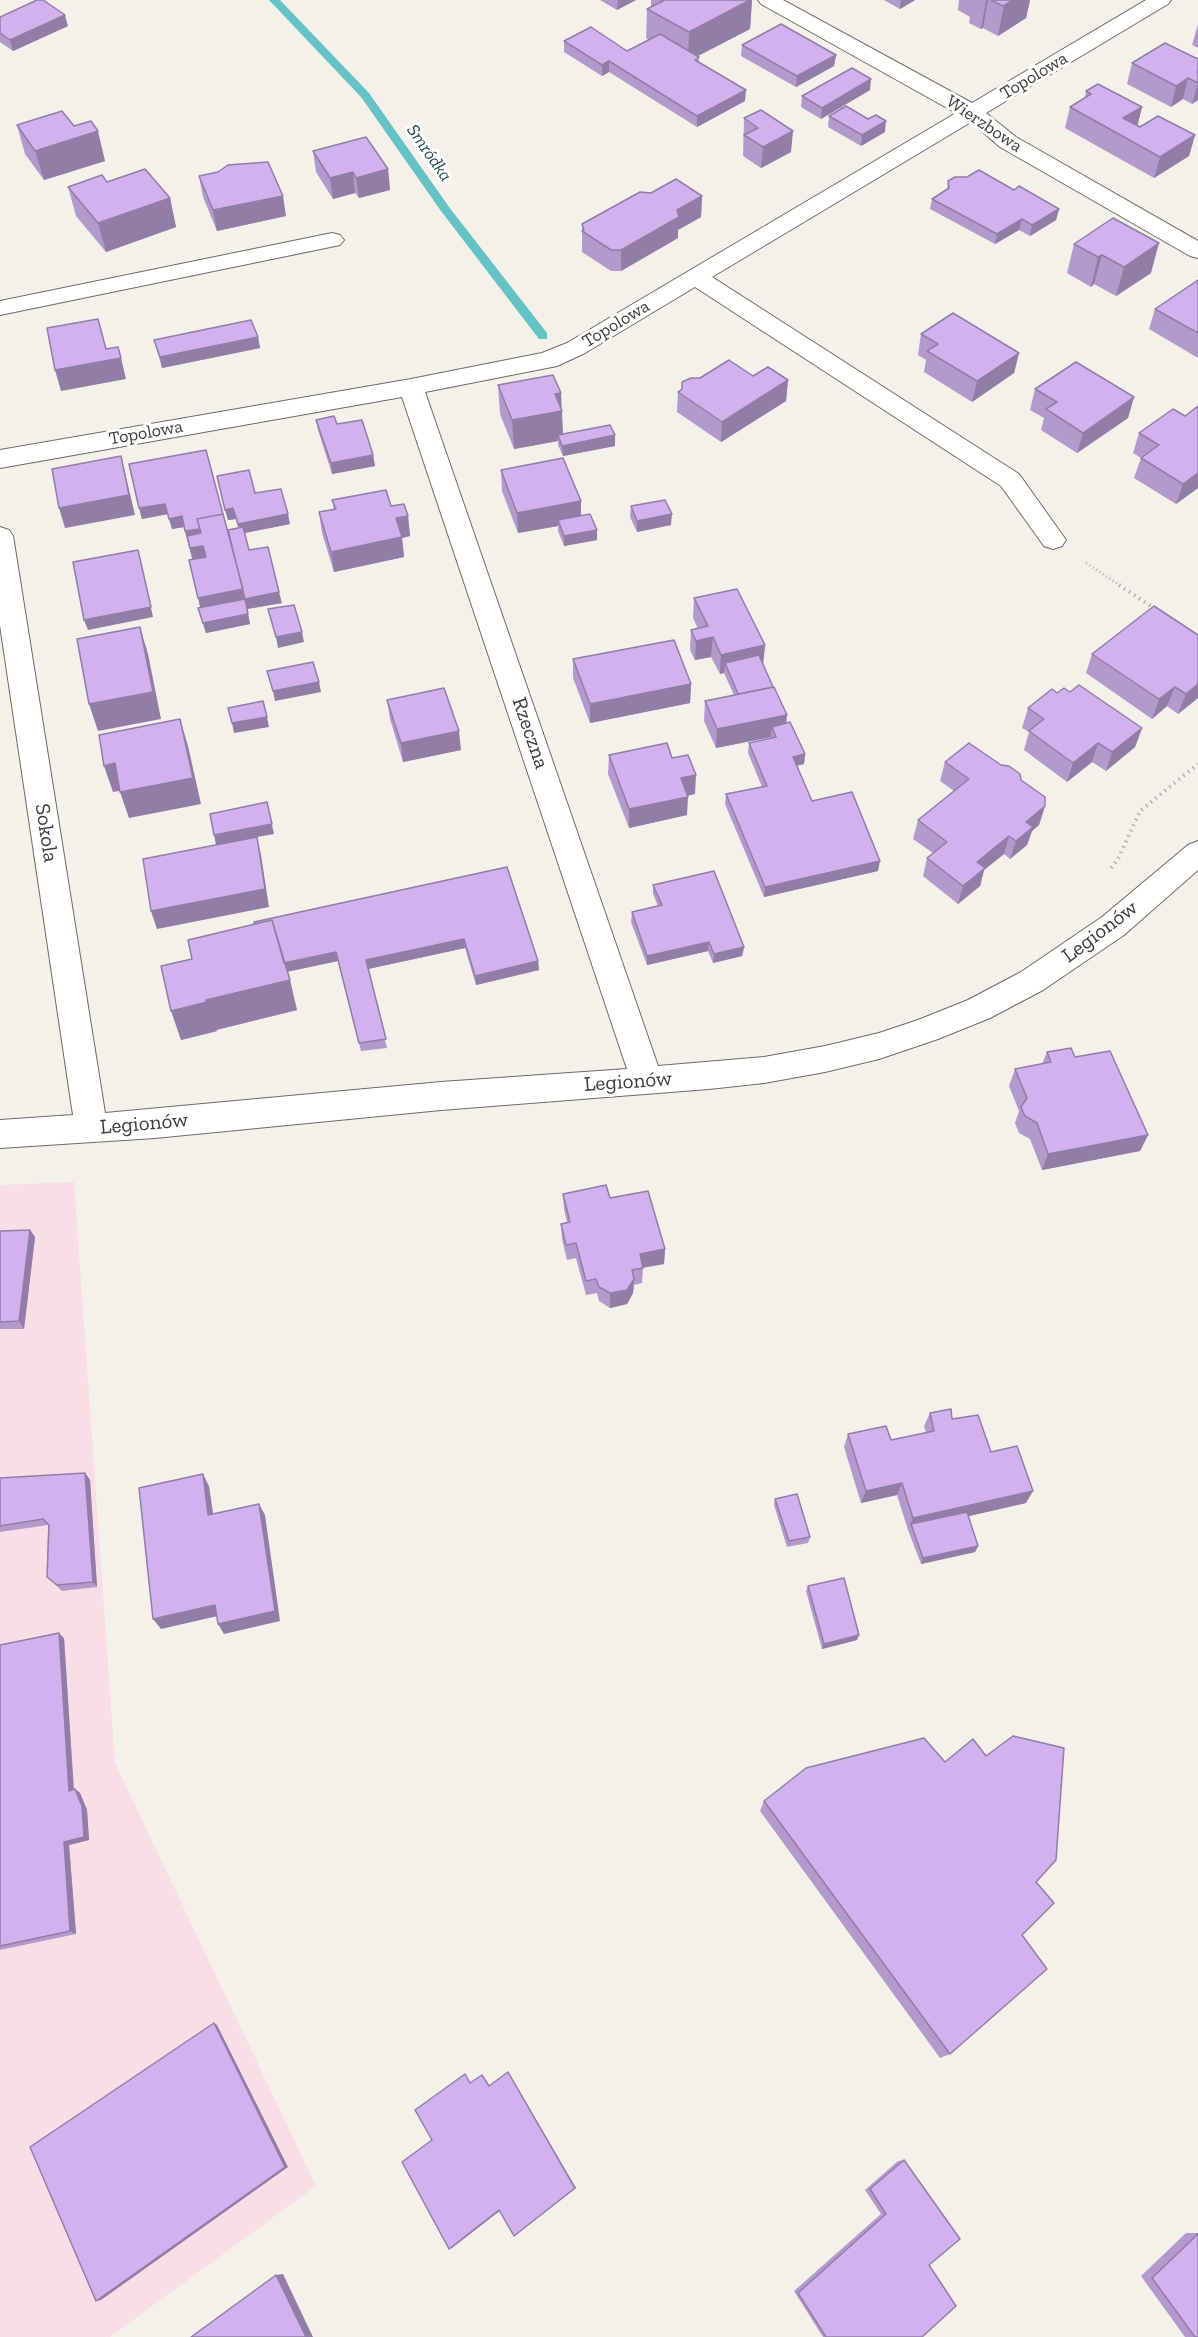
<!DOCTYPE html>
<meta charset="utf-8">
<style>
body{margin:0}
canvas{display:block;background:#f4f0ea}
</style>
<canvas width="1198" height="2337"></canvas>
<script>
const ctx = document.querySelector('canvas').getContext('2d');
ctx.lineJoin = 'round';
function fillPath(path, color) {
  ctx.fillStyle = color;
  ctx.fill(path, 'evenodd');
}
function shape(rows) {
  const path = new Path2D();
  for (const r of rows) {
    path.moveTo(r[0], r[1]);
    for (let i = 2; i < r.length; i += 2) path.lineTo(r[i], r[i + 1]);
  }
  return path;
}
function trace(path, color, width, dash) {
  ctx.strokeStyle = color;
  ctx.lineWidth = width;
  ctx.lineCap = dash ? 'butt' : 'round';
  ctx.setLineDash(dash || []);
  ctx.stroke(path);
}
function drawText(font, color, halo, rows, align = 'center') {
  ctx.font = font + ' "Zilla Slab",serif';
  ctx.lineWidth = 6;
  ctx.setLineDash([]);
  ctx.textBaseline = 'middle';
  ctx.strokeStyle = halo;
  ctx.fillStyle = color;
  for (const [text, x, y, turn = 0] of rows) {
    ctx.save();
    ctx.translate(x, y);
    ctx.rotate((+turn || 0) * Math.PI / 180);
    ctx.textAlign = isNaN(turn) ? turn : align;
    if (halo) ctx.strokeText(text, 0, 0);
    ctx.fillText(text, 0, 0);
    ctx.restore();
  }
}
const industrial = shape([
 [74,1182,115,1763,316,2186,110,2337,0,2337,0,1185]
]);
const stream = shape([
 [269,0,280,0,369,93,449,207,547,333,547,339,539,339,441,211,361,97,269,0]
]);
const pathFar1 = shape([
 [1086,563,1121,586]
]);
const path = shape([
 [1119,585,1157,610],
 [1111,868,1118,859,1140,811,1198,764]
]);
const minor = shape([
 [758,0,783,0,972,103,1146,0,1171,0,1168,4,986,113,1016,137,1198,241,1198,258,1190,256,1000,147,971,122,712,277,1019,474,1066,540,1062,546,1053,549,1044,546,1001,486,695,287,585,353,557,366,425,392,658,1066,764,1057,825,1046,879,1033,918,1020,968,1000,1021,972,1102,917,1188,845,1198,841,1198,870,1124,935,1043,990,990,1018,938,1039,879,1059,825,1072,764,1083,709,1089,441,1110,155,1138,0,1148,0,1120,73,1115,0,625,0,527,9,530,13,536,105,1113,441,1082,627,1069,402,397,0,468,0,450,411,379,542,353,567,343,956,113,761,4,758,0],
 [332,233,340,235,344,240,340,245,0,315,0,301,332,233]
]);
const wall = shape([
 [600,0,636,0,617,10],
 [651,0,752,0,750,29,698,56,699,57,699,63,745,101,697,127,609,72,602,76,564,52,564,41,627,51,649,40,646,38,647,9,651,7],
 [884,0,915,0,900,9],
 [959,0,1030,0,1026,18,998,36,983,28,981,29,969,23,970,17,958,10],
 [0,17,68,26,13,51,0,42],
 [1198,24,1198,48,1192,45],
 [742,45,836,55,834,66,796,87,741,56],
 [1198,59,1198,100,1192,104,1183,99,1171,107,1127,84,1132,63],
 [870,90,821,119,801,107,802,96],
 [1086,91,1142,107,1137,126,1140,127,1195,135,1189,156,1154,178,1065,128,1070,107,1085,98],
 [829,116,868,119,885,132,861,146,828,127],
 [744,118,791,152,761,168,743,156],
 [17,125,74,126,105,161,44,180,25,154],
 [313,151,388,169,390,190,359,198,355,193,333,199,316,172],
 [199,176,286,216,217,231,203,197],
 [948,181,1014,190,1059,209,1056,220,1030,236,1019,230,995,244,930,209,932,199,947,190],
 [107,182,170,198,176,227,106,252,76,216,68,187],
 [702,196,701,217,678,230,678,238,621,271,611,271,582,252,582,224],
 [1074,244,1151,273,1116,296,1094,284,1091,287,1067,273],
 [1198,280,1198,358,1149,329,1155,309],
 [921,334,1019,353,1014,373,972,402,924,372,926,360,918,355],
 [258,337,260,348,162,368,154,340],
 [753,376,788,380,786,401,721,442,677,412,678,392,700,378],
 [498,385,561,408,562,411,563,434,615,446,563,456,558,445,558,441,514,449,500,414],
 [1035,389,1134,397,1128,418,1077,453,1041,430,1044,418,1030,410],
 [1198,406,1198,488,1176,504,1134,478,1141,458,1133,453,1139,433,1185,416],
 [316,420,337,424,373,455,375,466,332,474,318,430],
 [129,464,228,530,238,528,236,519,228,520,217,476,255,493,290,524,244,533,249,550,282,603,247,609,250,624,206,633,198,608,200,607,192,559,184,527,172,529,168,514,142,519],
 [501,470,581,501,581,516,597,530,597,540,564,546,558,531,558,526,518,533,502,491],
 [332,500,391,506,408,516,410,536,402,538,404,557,334,572,322,533,319,512,334,510],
 [631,506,671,525,637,532,630,517],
 [694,598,765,645,763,665,773,687,787,715,786,723,805,754,804,764,796,766,812,801,878,871,764,897,725,804,726,794,762,787,748,753,749,743,771,738,771,737,716,748,704,721,705,701,734,695,724,673,720,674,711,657,695,660,690,650,691,630,698,629,693,618],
 [1198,635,1198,698,1178,714,1167,706,1152,719,1086,673,1092,654],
 [573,659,691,684,690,703,590,723,573,678],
 [1070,692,1142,728,1135,747,1106,771,1092,762,1067,782,1024,750,1029,732,1022,728,1028,708,1057,693],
 [387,700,461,750,403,762,390,719],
 [609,755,672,758,695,794,687,796,687,815,629,828,608,774],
 [945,762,1021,780,1045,806,1039,825,1032,831,1027,845,1010,859,1004,854,984,870,980,886,958,904,923,876,927,858,933,853,913,839,918,820,954,791,940,781],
 [507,867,538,961,539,970,476,985,465,948,368,969,387,1048,361,1051,338,961,287,972,297,1010,216,1030,217,1031,181,1040,192,959],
 [653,885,744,947,742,956,713,963,708,951,647,965,631,922,632,912,658,906,653,894],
 [1047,1052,1075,1057,1148,1135,1140,1151,1042,1170,1030,1139,1019,1133,1015,1123,1019,1111,1009,1086,1015,1069,1042,1064],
 [563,1194,610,1198,665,1249,664,1264,643,1268,642,1283,634,1285,633,1293,627,1304,610,1308,599,1301,597,1293,586,1295,576,1258,567,1260,562,1239,561,1224,567,1222,564,1209],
 [30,1230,35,1237,24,1329,0,1329,0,1231],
 [930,1413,952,1419,991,1452,1026,1503,968,1516,978,1546,975,1552,921,1564,908,1530,897,1495,861,1503,844,1447,848,1434,891,1440,926,1433,924,1426],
 [85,1473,90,1480,97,1587,62,1591,47,1577,48,1525,0,1532,0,1478],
 [775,1499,810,1537,808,1543,787,1547,774,1505],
 [808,1586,859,1635,857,1640,822,1649,806,1591],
 [64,1638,74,1789,80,1793,87,1810,89,1840,69,1845,76,1934,0,1950,0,1645],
 [764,1801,1036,1882,1022,1935,950,2054,940,2058,760,1811],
 [904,2160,929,2265,922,2337,823,2337,794,2291,881,2214,865,2190,898,2161],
 [1186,2233,1198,2233,1198,2337,1185,2337,1141,2276]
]);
const shadedWall = shape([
 [618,0,636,0,617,10],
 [750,0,752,0,750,29,688,61,689,32],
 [901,0,915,0,900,9],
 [986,0,988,0,983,28,981,29],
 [1005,0,1030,0,1026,18,998,36],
 [65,15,68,26,13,51,10,40],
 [836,55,834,66,796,87,797,76],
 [609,61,609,72,602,76,602,65],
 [1197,72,1198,72,1198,100,1192,104,1198,83],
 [1188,78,1183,99,1171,107,1176,86],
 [871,79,870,90,821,119,822,108],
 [746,90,745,101,697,127,697,116],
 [1142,107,1137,127,1123,118],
 [886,121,885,132,861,146,862,135],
 [98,131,105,161,44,180,35,151],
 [793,131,791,152,761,168,763,147],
 [1195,135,1189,156,1154,178,1160,157],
 [388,169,390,190,359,198,356,178],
 [353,172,355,193,333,199,330,178],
 [283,196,286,216,217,231,213,210],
 [702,196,701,217,678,230,678,238,621,271,621,250,677,210],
 [170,198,176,227,106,252,98,223],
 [1059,209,1056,220,1030,236,1032,225],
 [1022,219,1019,230,995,244,997,234],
 [1159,243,1151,273,1116,296,1124,267],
 [1102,255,1094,284,1091,287,1098,257],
 [258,337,260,348,162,368,160,357],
 [1019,353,1014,373,972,402,977,381],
 [121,358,126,379,61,391,55,370],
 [788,380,786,401,721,442,722,422],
 [561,393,563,440,558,435,558,441,514,449,512,420,555,394],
 [1134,397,1128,418,1077,453,1083,433],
 [615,435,615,446,563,456,562,446],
 [373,455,375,466,332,474,331,463],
 [121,456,135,515,65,528,59,508],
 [1198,473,1198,488,1176,504,1183,484],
 [581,501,581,521,558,520,558,526,518,533,517,513],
 [165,504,168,514,142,519,139,508],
 [233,508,236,519,228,520,225,510],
 [288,514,290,524,240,534,238,524],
 [672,514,671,525,637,532,637,521],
 [182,516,184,527,172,529,169,519],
 [408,516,410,536,402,538,404,557,334,572,331,552,396,518],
 [226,524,228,534,188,542,185,531],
 [597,530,597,540,564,546,564,536],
 [203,546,208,566,195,568,190,548],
 [138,550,153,617,88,630,84,620],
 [243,589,247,609,203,618,198,598],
 [279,592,282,603,247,609,245,599],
 [248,614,250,624,206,633,203,623],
 [140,627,148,654,161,719,98,731,89,704],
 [302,632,304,642,278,648,276,637],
 [713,637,711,657,695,660,696,641],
 [765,645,763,664,729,672,725,663,724,673,720,674,721,655],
 [319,682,321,692,275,701,273,691],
 [691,684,690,703,590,723,590,704],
 [1198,684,1198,698,1178,714,1186,694],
 [1175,687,1167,706,1152,719,1159,699],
 [787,715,785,734,772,727,771,737,716,748,717,729],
 [267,717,269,727,234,733,232,723],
 [180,719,188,746,201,804,129,818,120,792],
 [1142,728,1135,747,1106,771,1112,752],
 [459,731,461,750,403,762,401,743],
 [1098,743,1092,762,1067,782,1073,763],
 [805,754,804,764,791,767,793,757],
 [115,763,124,790,113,792,104,766],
 [696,775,695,794,680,797,681,778],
 [688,797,687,815,629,828,629,809],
 [267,802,274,834,257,837,261,855,269,907,157,929,151,911,216,845,214,835],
 [1045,806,1039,825,1032,831,1027,845,1010,859,1016,841,1026,822],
 [1009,836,1004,854,984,870,980,886,958,904,963,886,977,862],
 [880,861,878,871,764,897,765,887],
 [464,939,465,948,368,969,366,960],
 [709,942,708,951,647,965,647,956],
 [744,947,742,956,713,963,714,954],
 [336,952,338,961,285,972,283,963],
 [538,961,539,970,476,985,475,976],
 [290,980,297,1010,216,1030,217,1031,181,1040,171,1011,206,1000],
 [1148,1135,1140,1151,1042,1170,1048,1154],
 [30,1230,35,1237,24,1329,19,1321],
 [665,1249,664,1264,639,1268,640,1254],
 [634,1279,633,1293,627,1304,610,1308,610,1293],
 [85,1473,90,1480,97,1587,93,1582],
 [203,1474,209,1486,215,1526,208,1515],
 [902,1483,897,1495,861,1503,866,1491],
 [1033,1491,1026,1503,913,1529,911,1524,908,1530,913,1518],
 [259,1504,265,1515,280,1621,224,1634,218,1624],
 [978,1546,975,1552,921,1564,923,1558],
 [215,1605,222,1615,161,1629,153,1619],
 [59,1633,64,1638,74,1795,69,1791],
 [859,1635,857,1640,822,1649,824,1644],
 [75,1789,80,1793,87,1810,89,1840,69,1845,76,1934,70,1931,64,1842],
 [214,2023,217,2025,288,2167,101,2300,96,2301],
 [508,2072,576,2188,514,2236],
 [499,2210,501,2210,452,2248,449,2249],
 [283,2274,313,2337,306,2337,276,2275]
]);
const building = shape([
 [37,0,43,0,65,15,10,40,0,33,0,17,37,0],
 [661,0,750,0,689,32,647,9,663,1,661,0],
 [991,0,1013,0,1003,6,991,0],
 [781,24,836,55,797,76,742,45,781,24],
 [591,27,627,51,660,34,699,57,695,60,746,90,697,116,609,61,602,65,564,41,591,27],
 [1165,43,1198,59,1198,72,1197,72,1198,73,1198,83,1188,78,1176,86,1132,63,1165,43],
 [852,68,871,79,822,108,802,96,852,68],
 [1098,84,1142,107,1123,118,1140,127,1158,116,1195,135,1160,157,1070,107,1091,94,1086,91,1098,84],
 [846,106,868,119,876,115,886,121,862,135,829,116,846,106],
 [761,110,793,131,763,147,744,135,758,128,744,118,761,110],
 [62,111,74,126,91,121,98,131,35,151,17,125,62,111],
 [366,137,388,169,356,178,353,172,330,178,313,151,366,137],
 [268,162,283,196,213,210,199,176,218,172,228,165,268,162],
 [145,169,170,198,98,223,68,187,102,175,107,182,145,169],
 [979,170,1014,190,1019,186,1059,209,1032,225,1022,219,997,234,932,199,949,188,948,181,955,177,967,177,979,170],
 [676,179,702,196,677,210,679,217,621,250,611,250,582,231,584,230,582,224,640,192,651,193,676,179],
 [1113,218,1159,243,1124,267,1102,255,1098,257,1074,244,1113,218],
 [1198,280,1198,333,1155,309,1198,280],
 [953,313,1019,353,977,381,927,351,938,344,921,334,953,313],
 [98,319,106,349,118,347,121,358,55,370,47,328,98,319],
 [251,320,258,337,160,357,154,340,251,320],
 [729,360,753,376,768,367,788,380,722,422,678,392,682,389,682,382,691,378,700,378,729,360],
 [1076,362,1134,397,1083,433,1046,409,1057,402,1035,389,1076,362],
 [553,375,561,393,555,394,562,411,512,420,498,385,553,375],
 [1198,406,1198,473,1183,484,1141,458,1159,445,1139,433,1173,409,1185,416,1198,406],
 [334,416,337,424,362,420,373,455,331,463,316,420,334,416],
 [610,425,615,435,562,446,558,435,610,425],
 [206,450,223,514,197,519,200,529,185,531,182,516,169,519,165,504,139,508,129,464,206,450],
 [121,456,129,495,59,508,52,469,121,456],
 [563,458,581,501,517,513,501,470,563,458],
 [249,470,255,493,281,489,288,514,238,524,233,508,225,510,217,476,249,470],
 [386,490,391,506,404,504,408,516,396,518,402,537,331,552,319,512,336,509,332,500,386,490],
 [665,500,672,514,637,521,631,506,665,500],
 [223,514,243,589,198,598,189,560,206,557,203,546,190,548,187,536,201,533,197,519,223,514],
 [590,514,597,530,564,536,558,520,590,514],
 [243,527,249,550,268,547,279,592,245,599,228,530,243,527],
 [138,550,151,607,84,620,73,562,138,550],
 [737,589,765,645,721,655,713,637,696,641,691,630,708,626,694,598,737,589],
 [245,599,248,614,203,623,198,608,245,599],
 [294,605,302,632,276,637,268,609,294,605],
 [1154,606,1198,635,1198,684,1186,694,1175,687,1159,699,1092,654,1154,606],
 [140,627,153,692,89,704,77,639,140,627],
 [674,640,691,684,590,704,573,659,674,640],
 [759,655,773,687,738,694,725,663,759,655],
 [313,662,319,682,273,691,267,671,313,662],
 [1079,685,1142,728,1112,752,1098,743,1073,763,1029,731,1044,719,1028,708,1052,689,1057,693,1064,688,1070,692,1079,685],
 [774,687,787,715,717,729,705,701,774,687],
 [444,688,459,731,401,743,387,700,444,688],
 [263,701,267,717,232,723,228,708,263,701],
 [180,719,193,778,120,792,115,763,104,766,99,735,180,719],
 [790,722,805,754,793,757,812,801,852,792,880,861,765,887,726,794,767,786,749,743,776,737,772,727,790,722],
 [667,743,672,758,688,755,696,775,681,778,688,797,629,809,609,755,667,743],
 [969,743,1001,765,1009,766,1020,774,1021,780,1045,797,1045,806,1026,822,1033,827,1016,841,1009,836,977,862,985,868,963,886,927,858,947,842,918,820,969,779,945,762,969,743],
 [267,802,272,824,214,835,210,814,267,802],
 [257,837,265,889,151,911,143,859,257,837],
 [507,867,538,961,475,976,464,939,366,960,386,1039,359,1043,336,952,284,963,272,920,254,924,254,922,507,867],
 [714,871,744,947,714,954,709,942,647,956,632,912,662,905,653,885,714,871],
 [272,920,290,980,206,1000,207,1002,171,1011,161,966,192,959,188,940,272,920],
 [1071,1048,1075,1057,1110,1051,1148,1135,1048,1154,1037,1123,1025,1116,1021,1107,1027,1098,1015,1069,1051,1062,1047,1052,1071,1048],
 [606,1185,610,1198,648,1191,665,1249,640,1254,643,1268,632,1270,634,1279,627,1290,610,1293,599,1287,596,1279,586,1281,576,1243,566,1245,561,1224,570,1222,563,1194,606,1185],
 [30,1230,19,1321,0,1322,0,1231,30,1230],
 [951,1409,952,1419,978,1415,991,1452,1017,1446,1033,1491,913,1518,902,1483,866,1491,848,1434,886,1426,891,1440,934,1431,930,1413,951,1409],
 [85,1473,93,1582,57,1585,47,1577,49,1525,43,1519,0,1526,0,1478,85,1473],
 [203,1474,208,1515,259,1504,275,1611,218,1624,215,1605,153,1619,139,1488,203,1474],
 [797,1494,810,1537,789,1541,775,1499,797,1494],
 [967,1512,978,1546,923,1558,911,1524,967,1512],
 [844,1578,859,1635,824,1644,808,1586,844,1578],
 [59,1633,69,1791,75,1789,82,1806,84,1837,64,1842,70,1931,0,1946,0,1645,59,1633],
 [1013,1736,1064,1748,1056,1860,1036,1882,1054,1903,1022,1935,1047,1969,950,2054,764,1801,806,1768,924,1738,945,1762,973,1739,986,1756,1013,1736],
 [214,2023,285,2167,96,2301,30,2147,214,2023],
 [508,2072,575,2188,514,2236,499,2210,449,2249,402,2162,432,2140,415,2110,465,2074,470,2083,482,2075,489,2086,508,2072],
 [904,2160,960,2239,929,2265,956,2306,922,2337,826,2337,798,2293,886,2214,870,2189,904,2160],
 [1198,2234,1198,2337,1195,2337,1152,2278,1198,2234],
 [276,2275,306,2337,191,2337,276,2275]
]);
const farStreetnames = [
 ["Topolowa",1034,76,-31],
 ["Wierzbowa",984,124,34],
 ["Topolowa",616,324,-31],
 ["Topolowa",146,433,-10]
];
const farWaternames = [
 ["Smródka",429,153,55]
];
const streetNames = [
 ["Rzeczna",530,733,71],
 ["Sokola",46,833,81],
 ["Legionów",1100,932,-37],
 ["Legionów",628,1082,-4],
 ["Legionów",144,1124,-5]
];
fillPath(industrial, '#f8dfe7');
fillPath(stream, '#66c3c5');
trace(minor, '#6e6a66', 2);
trace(pathFar1, '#b5b1ad', 3, [1, 3]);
trace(path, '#b5b1ad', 4, [1.5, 4.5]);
fillPath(minor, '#fff');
fillPath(wall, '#b499cd');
fillPath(shadedWall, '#927da7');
fillPath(building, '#d1b2ee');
trace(building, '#927da7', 1.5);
drawText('18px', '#3d3b39', '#fff', farStreetnames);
drawText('italic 18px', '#1c4748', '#fff', farWaternames);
drawText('21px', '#3d3b39', '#fff', streetNames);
</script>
